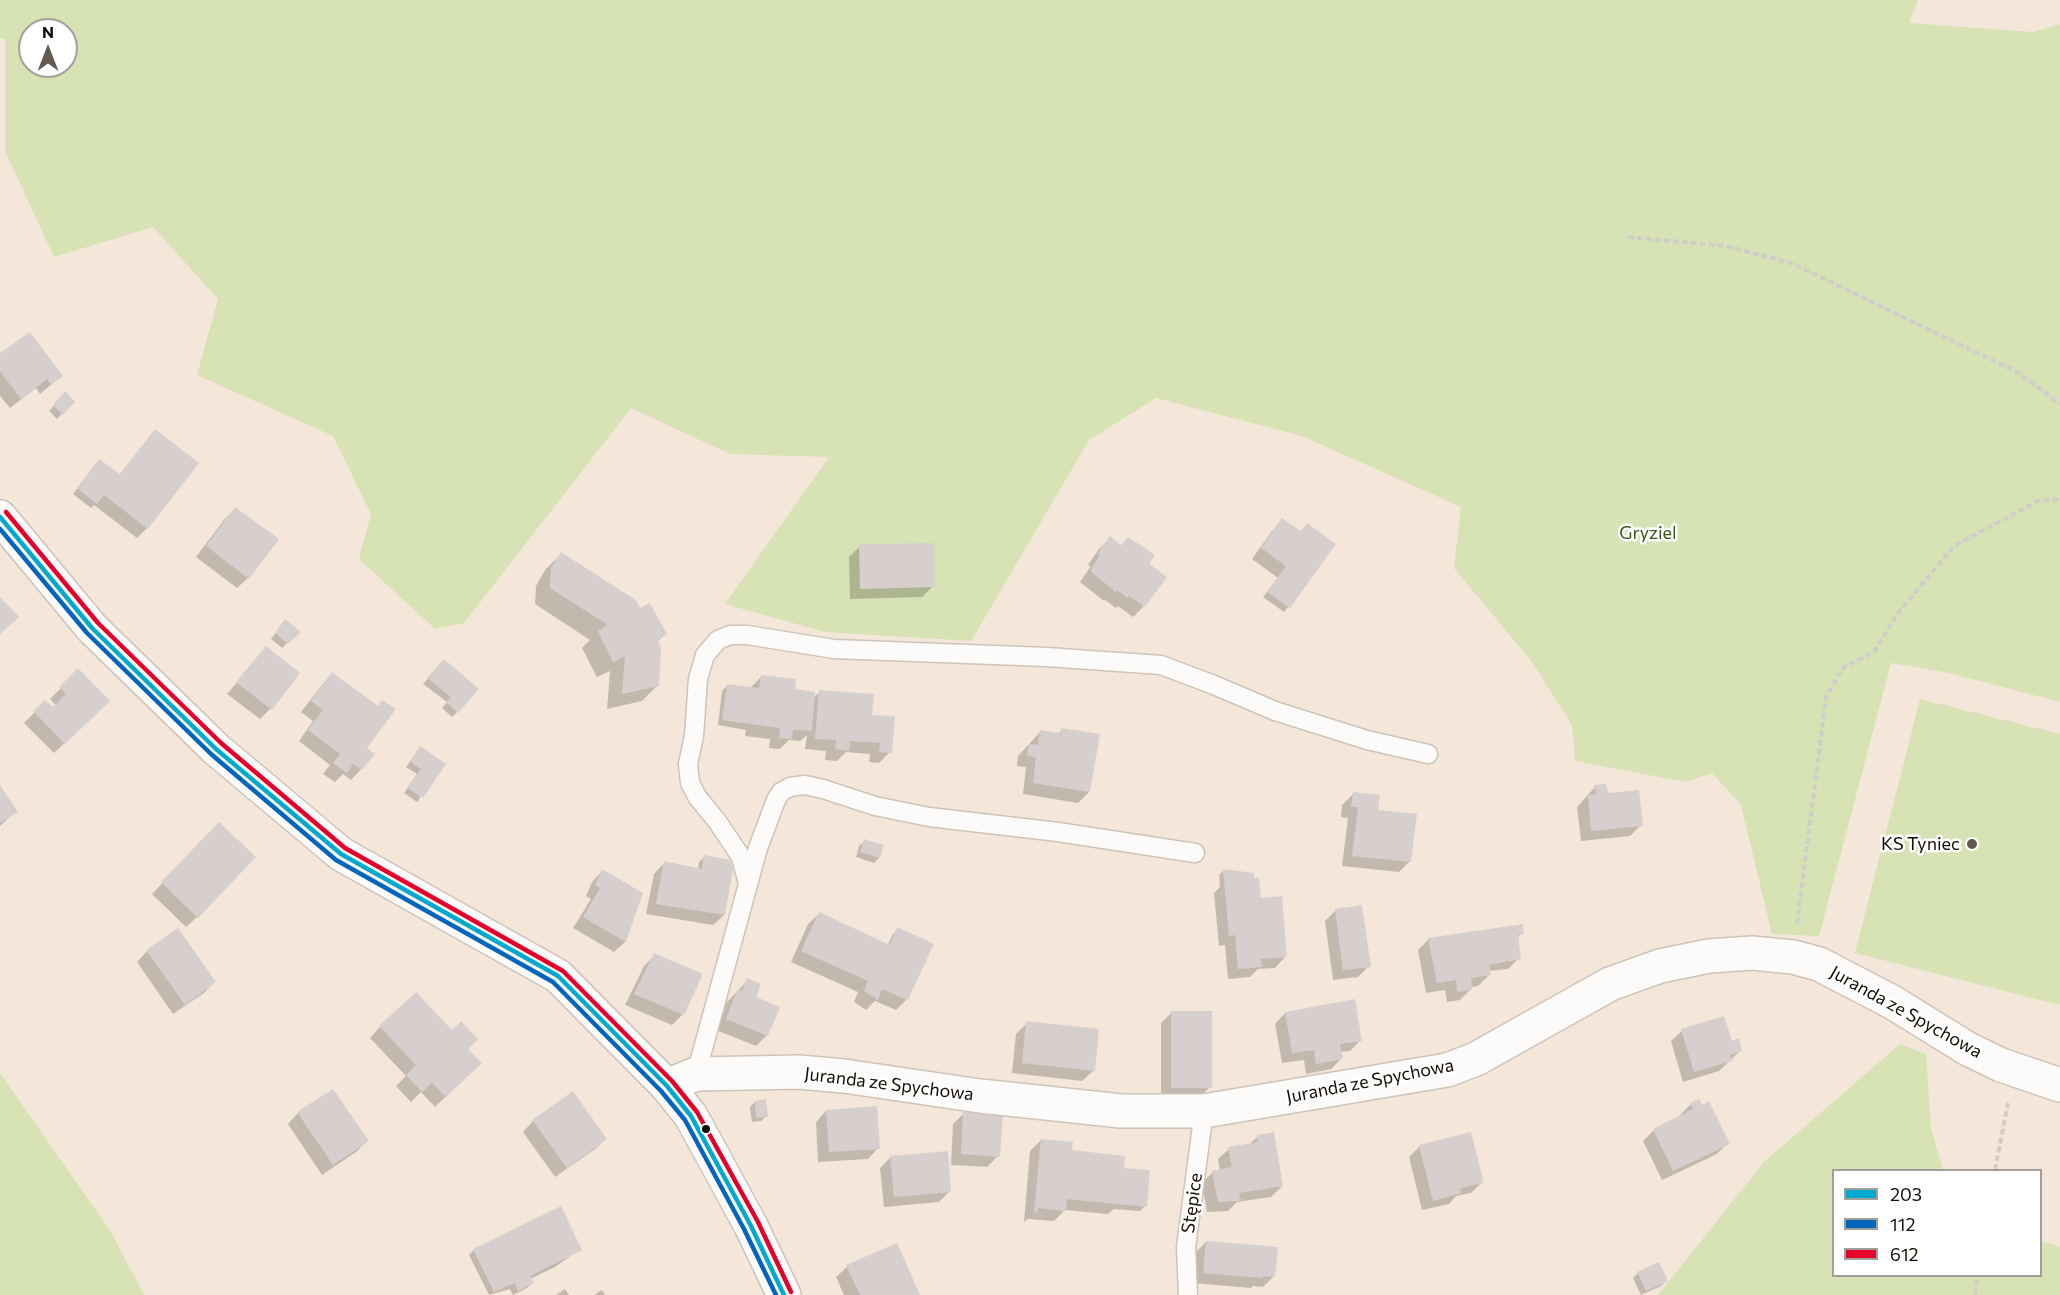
<!DOCTYPE html>
<meta charset="utf-8">
<style>
body{margin:0}
#map{position:relative;width:2060px;height:1295px;overflow:hidden;background:#f4e7da;font-family:Commissioner,sans-serif}
canvas{display:block}
.legend{position:absolute;left:1832px;top:1169px;width:210px;height:108px;box-sizing:border-box;background:#fff;border:2px solid #a19e9b;margin:0;padding:8px 10px;list-style:none;font-size:18px;color:#140d05}
.legend li{display:flex;align-items:center;gap:12px;height:30px}
.legend b{width:30px;border:2px solid #a19e9b}
.north{position:absolute;left:18px;top:18px;width:60px;height:60px;box-sizing:border-box;background:#fff;border:2px solid #a19e9b;border-radius:50%;rotate:0deg;font-size:16px;font-weight:700;line-height:24px;text-align:center;color:#140d05}
.north::after{content:'';display:block;margin:auto;width:21px;height:27px;background:#625950;clip-path:polygon(50% 0,100% 100%,50% 72%,0 100%)}
</style>
<div id="map">
<canvas width="2060" height="1295"></canvas>
<ul class="legend">
<li><b style="height:8px;background:#00a9ce"></b>203</li>
<li><b style="height:8px;background:#0065bd"></b>112</li>
<li><b style="height:8px;background:#e4002b"></b>612</li>
</ul>
<div class="north">N</div>
</div>
<script>
const ctx = document.querySelector('canvas').getContext('2d');
ctx.lineJoin = 'round';
function fillPath(path, color) {
  ctx.fillStyle = color;
  ctx.fill(path, 'evenodd');
}
function shape(rows) {
  const path = new Path2D();
  for (const r of rows) {
    path.moveTo(r[0], r[1]);
    for (let i = 2; i < r.length; i += 2) path.lineTo(r[i], r[i + 1]);
  }
  return path;
}
function trace(path, color, width, dash) {
  ctx.strokeStyle = color;
  ctx.lineWidth = width;
  ctx.lineCap = dash ? 'butt' : 'round';
  ctx.setLineDash(dash || []);
  ctx.stroke(path);
}
function drawText(font, color, halo, rows, align = 'center') {
  ctx.font = font + ' Commissioner,sans-serif';
  ctx.lineWidth = 5;
  ctx.setLineDash([]);
  ctx.textBaseline = 'middle';
  ctx.strokeStyle = halo;
  ctx.fillStyle = color;
  for (const [text, x, y, turn = 0] of rows) {
    ctx.save();
    ctx.translate(x, y);
    ctx.rotate((+turn || 0) * Math.PI / 180);
    ctx.textAlign = isNaN(turn) ? turn : align;
    if (halo) ctx.strokeText(text, 0, 0);
    ctx.fillText(text, 0, 0);
    ctx.restore();
  }
}
const green = shape([
 [0,0,1918,0,1909,23,2033,32,2060,24,2060,702,1949,673,1891,663,1819,936,1772,934,1741,805,1712,773,1685,782,1575,761,1572,725,1532,662,1454,568,1461,507,1302,436,1156,398,1089,440,971,641,825,632,725,604,829,457,730,454,631,408,464,623,435,629,359,559,371,514,333,436,197,375,218,299,153,227,54,257,5,151,5,39,0,38],
 [30,30,66,30,66,66,30,66],
 [1920,699,2060,734,2060,1005,1855,953],
 [1900,1044,1926,1054,1931,1129,1943,1170,1834,1170,1834,1276,2040,1276,2041,1241,2060,1247,2060,1295,1658,1295,1764,1162],
 [0,1073,111,1232,144,1295,0,1295]
]);
const shadow = shape([
 [0,355,61,376,40,394,36,388,10,408,0,396],
 [65,394,73,402,57,419,49,411],
 [134,457,147,528,137,538,94,505,91,508,73,494,94,466,119,475],
 [235,509,248,578,237,588,196,557,224,520],
 [1282,520,1300,532,1334,544,1284,612,1263,597,1278,578,1252,559,1272,531],
 [1110,538,1121,546,1128,538,1147,564,1164,577,1144,606,1133,617,1118,606,1116,608,1105,600,1104,601,1080,582,1091,566,1088,565,1099,549],
 [860,546,933,586,922,597,850,599,849,557],
 [561,554,665,634,657,642,658,685,642,701,607,709,610,671,597,677,582,648,590,640,535,604,536,586,545,570],
 [281,626,298,632,282,648,271,639],
 [266,648,270,709,260,719,227,694],
 [444,661,457,712,452,717,442,708,447,702,423,684],
 [78,671,108,701,54,753,24,723,45,702,53,709,57,706,50,699],
 [332,674,365,748,361,769,351,780,343,774,335,782,323,774,330,765,299,741,313,721,301,712,322,685],
 [761,677,813,698,820,692,870,716,890,752,879,763,869,762,870,754,846,752,837,761,825,760,826,751,805,749,807,735,800,741,789,740,780,749,769,748,770,739,745,736,746,730,718,725,722,691,727,686,750,688],
 [1062,730,1089,792,1078,803,1023,794,1026,767,1017,766,1018,756,1041,731,1058,734],
 [420,748,444,764,417,802,404,793,417,774,406,767],
 [1595,787,1641,825,1630,836,1581,841,1577,807],
 [0,788,16,811,0,826],
 [1353,794,1377,811,1410,861,1399,872,1342,866,1348,818,1341,817,1342,805],
 [219,824,197,917,186,927,152,894],
 [865,841,879,858,874,863,856,857,859,846],
 [704,857,724,915,713,925,646,914,654,874,664,863,698,870,699,862],
 [1224,870,1259,900,1285,957,1275,968,1258,969,1250,977,1228,979,1225,945,1219,946,1214,893,1220,887,1219,875],
 [602,871,641,894,625,942,614,952,573,928,591,899,586,896,592,882],
 [1336,910,1369,966,1358,977,1333,980,1325,921],
 [819,914,888,945,893,934,898,929,932,944,906,1000,896,1010,875,1001,866,1010,854,1002,858,992,791,962,808,924],
 [1522,933,1517,939,1519,958,1508,969,1488,971,1489,975,1478,986,1471,987,1471,989,1460,1000,1447,1002,1445,990,1426,993,1418,950,1429,939],
 [147,951,214,982,204,993,173,1014,137,962],
 [655,955,701,975,682,1015,672,1025,625,1005,644,966],
 [748,980,767,1035,756,1046,716,1030,727,1002],
 [1172,1012,1210,1087,1199,1098,1161,1098,1161,1023],
 [1285,1013,1361,1040,1350,1051,1340,1052,1341,1059,1331,1069,1306,1074,1304,1060,1282,1063,1275,1024],
 [1027,1023,1093,1071,1082,1081,1012,1073,1016,1034],
 [380,1027,466,1049,469,1074,435,1107,421,1092,411,1102,396,1086,406,1076,370,1038],
 [1682,1031,1731,1043,1741,1050,1719,1071,1683,1082,1671,1041],
 [755,1102,766,1116,761,1121,752,1122,750,1107],
 [1691,1104,1728,1143,1717,1154,1662,1180,1643,1141,1654,1130,1681,1116,1680,1115],
 [826,1111,878,1148,868,1159,818,1162,816,1122],
 [298,1113,367,1141,356,1152,322,1175,288,1124],
 [964,1113,998,1156,987,1167,951,1165,953,1124],
 [533,1121,605,1139,595,1149,555,1177,523,1132],
 [1273,1134,1282,1186,1271,1197,1237,1202,1228,1211,1207,1212,1202,1183,1213,1172,1220,1171,1218,1159,1229,1149,1249,1145,1257,1137],
 [1041,1140,1122,1172,1145,1206,1140,1211,1114,1209,1108,1214,1065,1210,1054,1221,1028,1219,1024,1222,1030,1151],
 [1420,1146,1482,1182,1471,1193,1456,1196,1449,1204,1422,1210,1409,1157],
 [891,1157,950,1191,939,1202,884,1207,880,1168],
 [1206,1242,1274,1276,1263,1287,1253,1286,1251,1288,1193,1283,1195,1253],
 [580,1249,555,1267,530,1279,532,1283,527,1288,513,1295,510,1289,489,1295,469,1255,474,1250],
 [847,1267,918,1295,844,1295,836,1277],
 [1638,1273,1666,1281,1661,1286,1641,1295,1633,1278],
 [565,1289,569,1295,556,1295],
 [602,1290,605,1295,594,1295]
]);
const building = shape([
 [30,332,63,376,51,385,47,379,21,399,0,371,0,353],
 [65,391,75,402,63,415,53,405],
 [155,429,199,463,148,529,104,495,97,504,77,488,99,459,120,474],
 [235,507,279,539,249,579,206,546],
 [1282,518,1301,531,1307,523,1336,544,1290,608,1267,592,1286,566,1261,548],
 [1110,536,1122,546,1128,537,1155,555,1149,564,1167,577,1145,607,1129,596,1128,598,1117,590,1116,592,1090,571,1100,555,1098,553],
 [934,543,935,587,860,589,859,544],
 [561,552,637,601,640,608,650,603,667,634,657,640,661,647,659,686,622,694,625,656,613,662,598,631,608,625,550,588,551,568],
 [0,597,19,617,0,634],
 [285,619,301,632,288,644,275,633],
 [266,646,300,673,272,710,236,682],
 [444,659,479,689,458,713,446,702,451,697,427,678],
 [78,668,110,701,65,744,33,711,45,700,53,707,66,694,59,687],
 [332,672,378,706,382,700,396,709,367,748,375,754,362,770,353,764,347,773,333,763,340,754,308,730,323,710,311,701],
 [761,675,796,679,795,689,815,692,812,731,793,730,792,739,779,738,780,728,722,720,727,684,759,688],
 [819,690,874,694,872,715,895,716,892,753,879,752,880,743,850,741,849,751,835,749,836,740,815,739],
 [1061,728,1100,734,1090,792,1033,783,1036,757,1027,756,1029,744,1038,745,1040,730,1061,733],
 [420,746,446,764,423,798,408,788,421,769,410,761],
 [1606,784,1608,793,1639,790,1643,826,1591,831,1588,795,1596,794,1594,785],
 [0,785,18,812,0,823],
 [1353,792,1380,795,1378,810,1417,814,1411,862,1352,856,1358,807,1351,807],
 [219,822,256,857,198,918,161,882],
 [864,839,884,845,880,858,860,852],
 [704,855,730,860,733,869,725,915,656,904,664,861,702,869],
 [602,869,643,893,626,942,583,917,600,888,595,885],
 [1223,869,1254,873,1254,878,1259,878,1261,898,1282,896,1287,957,1261,959,1262,967,1238,969,1235,935,1229,936],
 [1362,905,1371,967,1343,970,1335,909],
 [819,912,890,945,897,927,934,944,908,1000,882,989,878,1000,864,991,868,981,801,951],
 [1523,924,1524,934,1518,935,1521,959,1489,965,1491,975,1471,978,1472,990,1457,992,1456,980,1437,983,1428,938],
 [178,928,216,982,185,1005,146,950],
 [654,953,703,974,684,1015,634,994],
 [747,978,761,984,756,997,780,1007,768,1036,726,1019,737,990,742,991],
 [416,992,452,1030,461,1021,478,1039,468,1049,482,1063,446,1097,432,1083,422,1092,406,1075,416,1065,379,1026],
 [1355,999,1362,1041,1340,1044,1343,1059,1316,1064,1314,1050,1292,1053,1285,1012],
 [1171,1011,1212,1011,1212,1088,1171,1088],
 [1724,1016,1732,1041,1739,1038,1742,1051,1730,1055,1732,1061,1694,1072,1681,1029],
 [1026,1021,1099,1029,1095,1071,1022,1063],
 [333,1089,369,1141,333,1165,297,1112],
 [573,1091,607,1139,567,1168,532,1120],
 [766,1099,768,1117,756,1118,755,1101],
 [1699,1099,1702,1105,1709,1101,1730,1144,1673,1171,1653,1129,1693,1109,1690,1103],
 [877,1106,880,1149,829,1152,826,1110],
 [963,1111,1003,1114,1000,1157,961,1154],
 [1274,1132,1283,1186,1239,1193,1241,1201,1218,1202,1212,1171,1232,1167,1228,1147,1258,1142,1257,1135],
 [1471,1132,1484,1183,1460,1188,1461,1193,1433,1201,1419,1145],
 [1041,1139,1073,1142,1072,1150,1125,1156,1124,1168,1150,1170,1147,1207,1067,1199,1066,1211,1038,1208,1037,1213,1034,1212],
 [948,1151,951,1192,894,1197,890,1156],
 [561,1206,582,1250,530,1276,534,1283,518,1291,515,1283,494,1292,473,1249],
 [1206,1241,1278,1247,1275,1277,1263,1276,1263,1278,1203,1273],
 [897,1243,920,1295,860,1295,846,1265],
 [1659,1262,1668,1281,1646,1291,1637,1272]
]);
const path = shape([
 [1628,237,1726,246,1791,263,2017,372,2060,404],
 [1797,924,1826,698,1837,677,1844,667,1874,652,1898,613,1954,546,2038,501,2060,499],
 [1995,1170,2008,1103],
 [1975,1295,1977,1276]
]);
const lane = shape([
 [748,884,741,857,717,821,698,798,690,783,688,764,694,736,698,679,705,655,718,640,730,635,747,635,834,649,1047,657,1161,665,1214,685,1275,711,1367,740,1428,754],
 [696,1074,758,848,776,800,781,792,790,787,805,785,823,789,875,806,929,817,1058,832,1195,853],
 [1188,1295,1186,1247,1204,1111]
]);
const street = shape([
 [667,1086,696,1074,799,1072,844,1076,980,1096,1121,1111,1204,1111,1447,1070,1476,1059,1610,984,1660,966,1709,956,1752,953,1793,957,1819,964,1892,1002,1968,1049,2001,1065,2060,1085]
]);
const secondary = shape([
 [0,517,92,628,216,749,341,854,558,976,667,1086,691,1116,751,1226,784,1295]
]);
const bus1 = shape([
 [0,517,92,628,216,749,341,854,558,976,667,1086,691,1116,751,1226,784,1295]
]);
const bus2 = shape([
 [0,529,87,633,211,754,336,860,553,982,661,1091,685,1120,744,1229,776,1295]
]);
const bus3 = shape([
 [6,512,98,623,221,743,345,848,563,971,672,1081,697,1112,758,1222,791,1292]
]);
const markers = [
 [1972,844,6,"#625950"],
 [706,1129,5,"#140d05"]
];
const parkNames = [
 ["Gryziel",1648,533]
];
const poiNames = [
 ["KS Tyniec",1960,844]
];
const streetNames = [
 ["Juranda ze Spychowa",1906,1012,29],
 ["Juranda ze Spychowa",1370,1081,-11],
 ["Juranda ze Spychowa",889,1084,7],
 ["Stępice",1192,1203,-82]
];
fillPath(green, '#d7e2b5');
fillPath(shadow, '#0003');
fillPath(building, '#d7cfce');
trace(lane, '#cdc3b8', 21);
trace(street, '#cdc3b8', 36);
trace(secondary, '#cdc3b8', 36);
trace(path, '#d1cec9', 4, [6, 3]);
trace(lane, '#fdfbf9', 18);
trace(street, '#fdfbf9', 33);
trace(secondary, '#fdfbf9', 33);
trace(bus1, '#00a9ce', 4.5);
trace(bus2, '#0065bd', 4.5);
trace(bus3, '#e4002b', 4.5);
for (const [x, y, r, color] of markers) {
  const dot = new Path2D();
  dot.arc(x, y, r, 0, 2 * Math.PI);
  ctx.fillStyle = color;
  ctx.fill(dot);
  trace(dot, '#fff', 2);
}
drawText('18px', '#3e531d', '#fff', parkNames);
drawText('18px', '#140d05', '#fff', poiNames, 'right');
drawText('18px', '#140d05', '#fff', streetNames);
</script>
